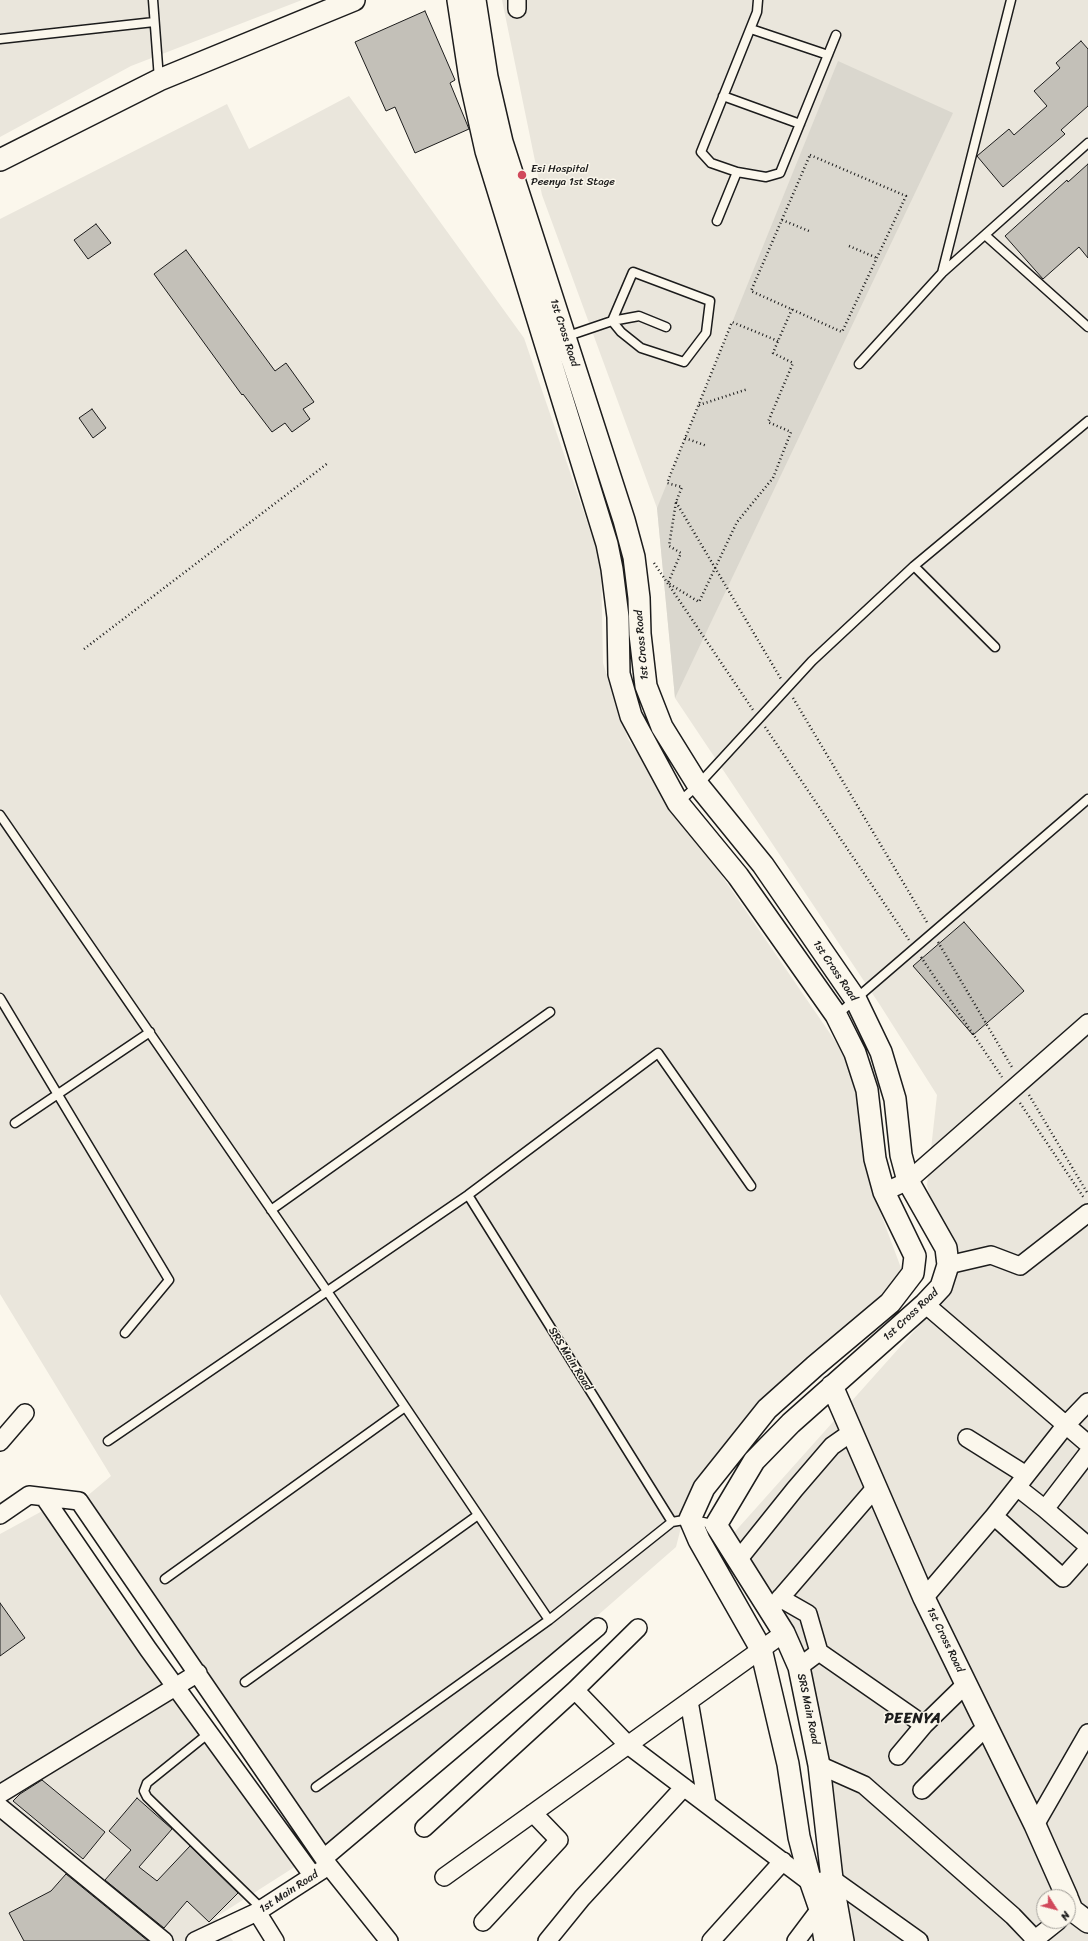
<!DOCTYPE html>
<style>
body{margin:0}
#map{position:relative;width:1088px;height:1941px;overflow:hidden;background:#fbf7ec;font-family:Sriracha,sans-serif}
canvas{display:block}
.north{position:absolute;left:1036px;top:1889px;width:40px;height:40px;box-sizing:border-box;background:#fbf7ec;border:1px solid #a29f99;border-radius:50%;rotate:126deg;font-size:11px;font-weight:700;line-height:16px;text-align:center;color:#1c1c1c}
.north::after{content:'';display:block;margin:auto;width:14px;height:18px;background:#d1495b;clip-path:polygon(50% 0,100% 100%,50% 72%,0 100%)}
</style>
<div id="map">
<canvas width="1088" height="1941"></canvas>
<div class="north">N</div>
</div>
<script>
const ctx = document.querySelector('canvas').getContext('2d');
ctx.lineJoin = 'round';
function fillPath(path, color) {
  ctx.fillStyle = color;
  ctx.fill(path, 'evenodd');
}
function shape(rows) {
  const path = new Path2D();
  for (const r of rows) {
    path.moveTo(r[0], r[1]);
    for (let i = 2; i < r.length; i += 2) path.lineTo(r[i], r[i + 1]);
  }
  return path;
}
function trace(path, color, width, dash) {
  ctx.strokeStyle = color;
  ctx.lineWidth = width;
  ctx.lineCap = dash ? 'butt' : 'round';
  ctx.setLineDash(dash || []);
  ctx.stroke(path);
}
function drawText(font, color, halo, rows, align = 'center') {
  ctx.font = font + ' Sriracha,sans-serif';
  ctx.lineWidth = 3;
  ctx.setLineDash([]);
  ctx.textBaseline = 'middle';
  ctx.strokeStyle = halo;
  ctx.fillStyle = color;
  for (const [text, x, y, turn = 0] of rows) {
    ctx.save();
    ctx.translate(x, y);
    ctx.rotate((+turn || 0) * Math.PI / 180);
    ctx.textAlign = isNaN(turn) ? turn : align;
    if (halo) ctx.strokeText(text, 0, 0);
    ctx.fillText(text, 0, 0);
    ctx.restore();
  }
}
const built = shape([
 [0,0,302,0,131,66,0,137],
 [502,0,1088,0,1088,1941,852,1941,810,1673,723,1545,950,1291,927,1185,937,1095,880,1005,675,698,657,508,542,195],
 [1044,1897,1068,1897,1068,1921,1044,1921],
 [349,96,524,338,601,562,603,663,628,739,851,1064,869,1182,904,1276,798,1364,687,1504,676,1547,328,1851,86,1497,111,1476,0,1294,0,219,227,104,249,149],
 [46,1509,304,1861,216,1917,233,1941,0,1941,0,1534]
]);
const green = shape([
 [838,61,953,113,675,698,657,508]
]);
const building = shape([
 [425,11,455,80,450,83,469,129,415,153,395,107,386,111,355,42,425,11],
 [1081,41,1088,49,1088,106,1061,130,1065,134,1003,187,977,156,1009,129,1014,135,1047,106,1034,91,1060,68,1056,63,1081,41],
 [1088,164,1088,258,1079,247,1043,279,1005,236,1067,180,1068,182,1088,164],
 [96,224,111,243,88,259,74,240,96,224],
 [186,250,275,371,286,363,314,402,303,409,310,419,292,432,285,423,272,432,243,394,242,395,154,274,186,250],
 [92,409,106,428,93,438,79,418,92,409],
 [964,922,1024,991,973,1035,913,966,964,922],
 [0,1603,25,1638,0,1656,0,1603],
 [42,1780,105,1832,83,1859,13,1801,20,1794,42,1780],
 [137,1798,172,1829,139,1867,157,1881,190,1846,238,1893,209,1922,187,1901,164,1928,105,1880,131,1850,109,1831,137,1798],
 [66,1874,148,1941,24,1941,9,1913,51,1891,66,1874]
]);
const path = shape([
 [810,155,906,196,842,332,751,291,810,155],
 [782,220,809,231],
 [849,246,877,258],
 [778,341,732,322,667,483,682,487,676,502,669,546,681,553,668,583,699,602,737,522,773,478,791,432,768,422,793,363,773,353,778,341,792,309],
 [699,405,748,389],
 [685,438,707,446],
 [676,502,781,679],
 [654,563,753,710],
 [84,649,328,463],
 [793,698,928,924],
 [765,727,909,940],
 [938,942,1013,1069],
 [921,957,1002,1077],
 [1029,1095,1088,1194],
 [1020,1103,1084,1198]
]);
const service = shape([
 [153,0,159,79],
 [758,0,757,12,701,152,711,163,737,172,766,177,780,173,836,35],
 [751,29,828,55],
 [0,39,154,22],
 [723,96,800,124],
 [717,221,737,172],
 [985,235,1088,327],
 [942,273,1011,0],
 [565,337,612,321,633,272,710,301,706,333,684,362,641,348,621,332,612,321,639,316,666,327],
 [859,364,942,273,1088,143],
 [914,566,995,647],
 [678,803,698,785,812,661,914,566,1088,421],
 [0,815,327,1291,549,1620],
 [0,998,169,1280,125,1333],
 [837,1015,1088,799],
 [15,1123,150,1032],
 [468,1195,672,1522],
 [271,1210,550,1012],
 [108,1441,468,1195,658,1053,751,1186],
 [165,1579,405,1407],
 [245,1682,478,1515],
 [209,1733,147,1783,144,1791,147,1797,262,1909],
 [316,1787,549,1620,672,1522,690,1519,716,1525]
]);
const minor = shape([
 [517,9,517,0],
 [884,1192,908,1181,1088,1023],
 [948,1265,991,1255,1020,1266,1088,1213],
 [925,1304,1088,1444],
 [967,1438,1026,1475],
 [0,1442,25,1413],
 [1017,1487,1045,1509,1088,1453],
 [44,1497,148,1649,313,1876],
 [1045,1509,1088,1546],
 [0,1515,29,1495,79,1501,329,1866,389,1941],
 [994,1516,1065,1426,1088,1402],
 [738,1560,795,1489,832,1446,852,1432],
 [780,1598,808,1614,819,1652],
 [924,1598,994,1516,1063,1578,1088,1550],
 [770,1610,876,1487],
 [799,1667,819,1652,924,1725,966,1684],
 [575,1690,628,1745,811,1883,832,1879,919,1941],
 [689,1701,707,1804],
 [898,1756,924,1725],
 [819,1765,864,1785,1013,1916,1034,1938],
 [922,1790,987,1726],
 [0,1794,198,1673],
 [0,1807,164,1941],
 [1035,1825,1088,1733],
 [424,1828,575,1690,638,1628],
 [324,1858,598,1627],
 [444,1877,784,1633],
 [257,1912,275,1941],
 [483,1922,559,1840,533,1813],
 [195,1941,257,1912,322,1870],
 [547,1941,582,1898,684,1787],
 [711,1941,783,1861],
 [796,1941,820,1909],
 [1033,1941,1058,1921]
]);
const tertiary = shape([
 [458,0,470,79,486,151,607,544,612,569,618,617,619,674,631,716,678,803,738,876,836,1015,855,1053,867,1090,875,1159,884,1192,915,1256,913,1273,890,1303,815,1366,767,1409,704,1488,690,1519,699,1540,761,1649,788,1764,799,1837,811,1883,820,1909,825,1941],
 [475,0,487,77,502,142,624,520,634,557,639,598,640,634,646,686,662,727,698,785,763,865,856,1000,881,1052,895,1099,901,1155,908,1181,946,1248,948,1265,941,1287,925,1304,791,1423,754,1461,716,1525,784,1633,799,1667,819,1765,832,1879,843,1941],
 [0,160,159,80,354,0],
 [832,1386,924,1598,1035,1825,1067,1897],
 [1068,1900,1072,1910,1088,1922]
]);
const markers = [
 [522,175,5,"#d1495b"]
];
const poiNames = [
 ["Esi Hospital",531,169],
 ["Peenya 1st Stage",531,182]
];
const streetNames = [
 ["1st Cross Road",564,333,72],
 ["1st Cross Road",642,645,-95],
 ["1st Cross Road",835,971,56],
 ["1st Cross Road",911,1315,-43],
 ["SRS Main Road",570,1359,58],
 ["1st Cross Road",945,1640,64],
 ["SRS Main Road",808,1709,78],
 ["1st Main Road",289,1892,-33]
];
const districtNames = [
 ["PEENYA",913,1719]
];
fillPath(built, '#eae6dc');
fillPath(green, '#dad7ce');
fillPath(building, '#c3c0b8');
trace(building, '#1c1c1c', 1);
trace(service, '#1c1c1c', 11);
trace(minor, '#1c1c1c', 20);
trace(tertiary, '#1c1c1c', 24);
trace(path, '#1c1c1c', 2.5, [1, 3]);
trace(service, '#fbf7ec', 8);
trace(minor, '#fbf7ec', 17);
trace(tertiary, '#fbf7ec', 21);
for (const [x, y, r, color] of markers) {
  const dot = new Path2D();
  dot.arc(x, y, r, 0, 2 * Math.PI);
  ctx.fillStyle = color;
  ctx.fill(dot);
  trace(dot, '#fbf7ec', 1.5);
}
drawText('11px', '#1c1c1c', '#fbf7ec', poiNames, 'left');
drawText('11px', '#1c1c1c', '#fbf7ec', streetNames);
ctx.letterSpacing = '1px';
drawText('bold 15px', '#1c1c1c', '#fbf7ec', districtNames);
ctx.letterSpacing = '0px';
</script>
